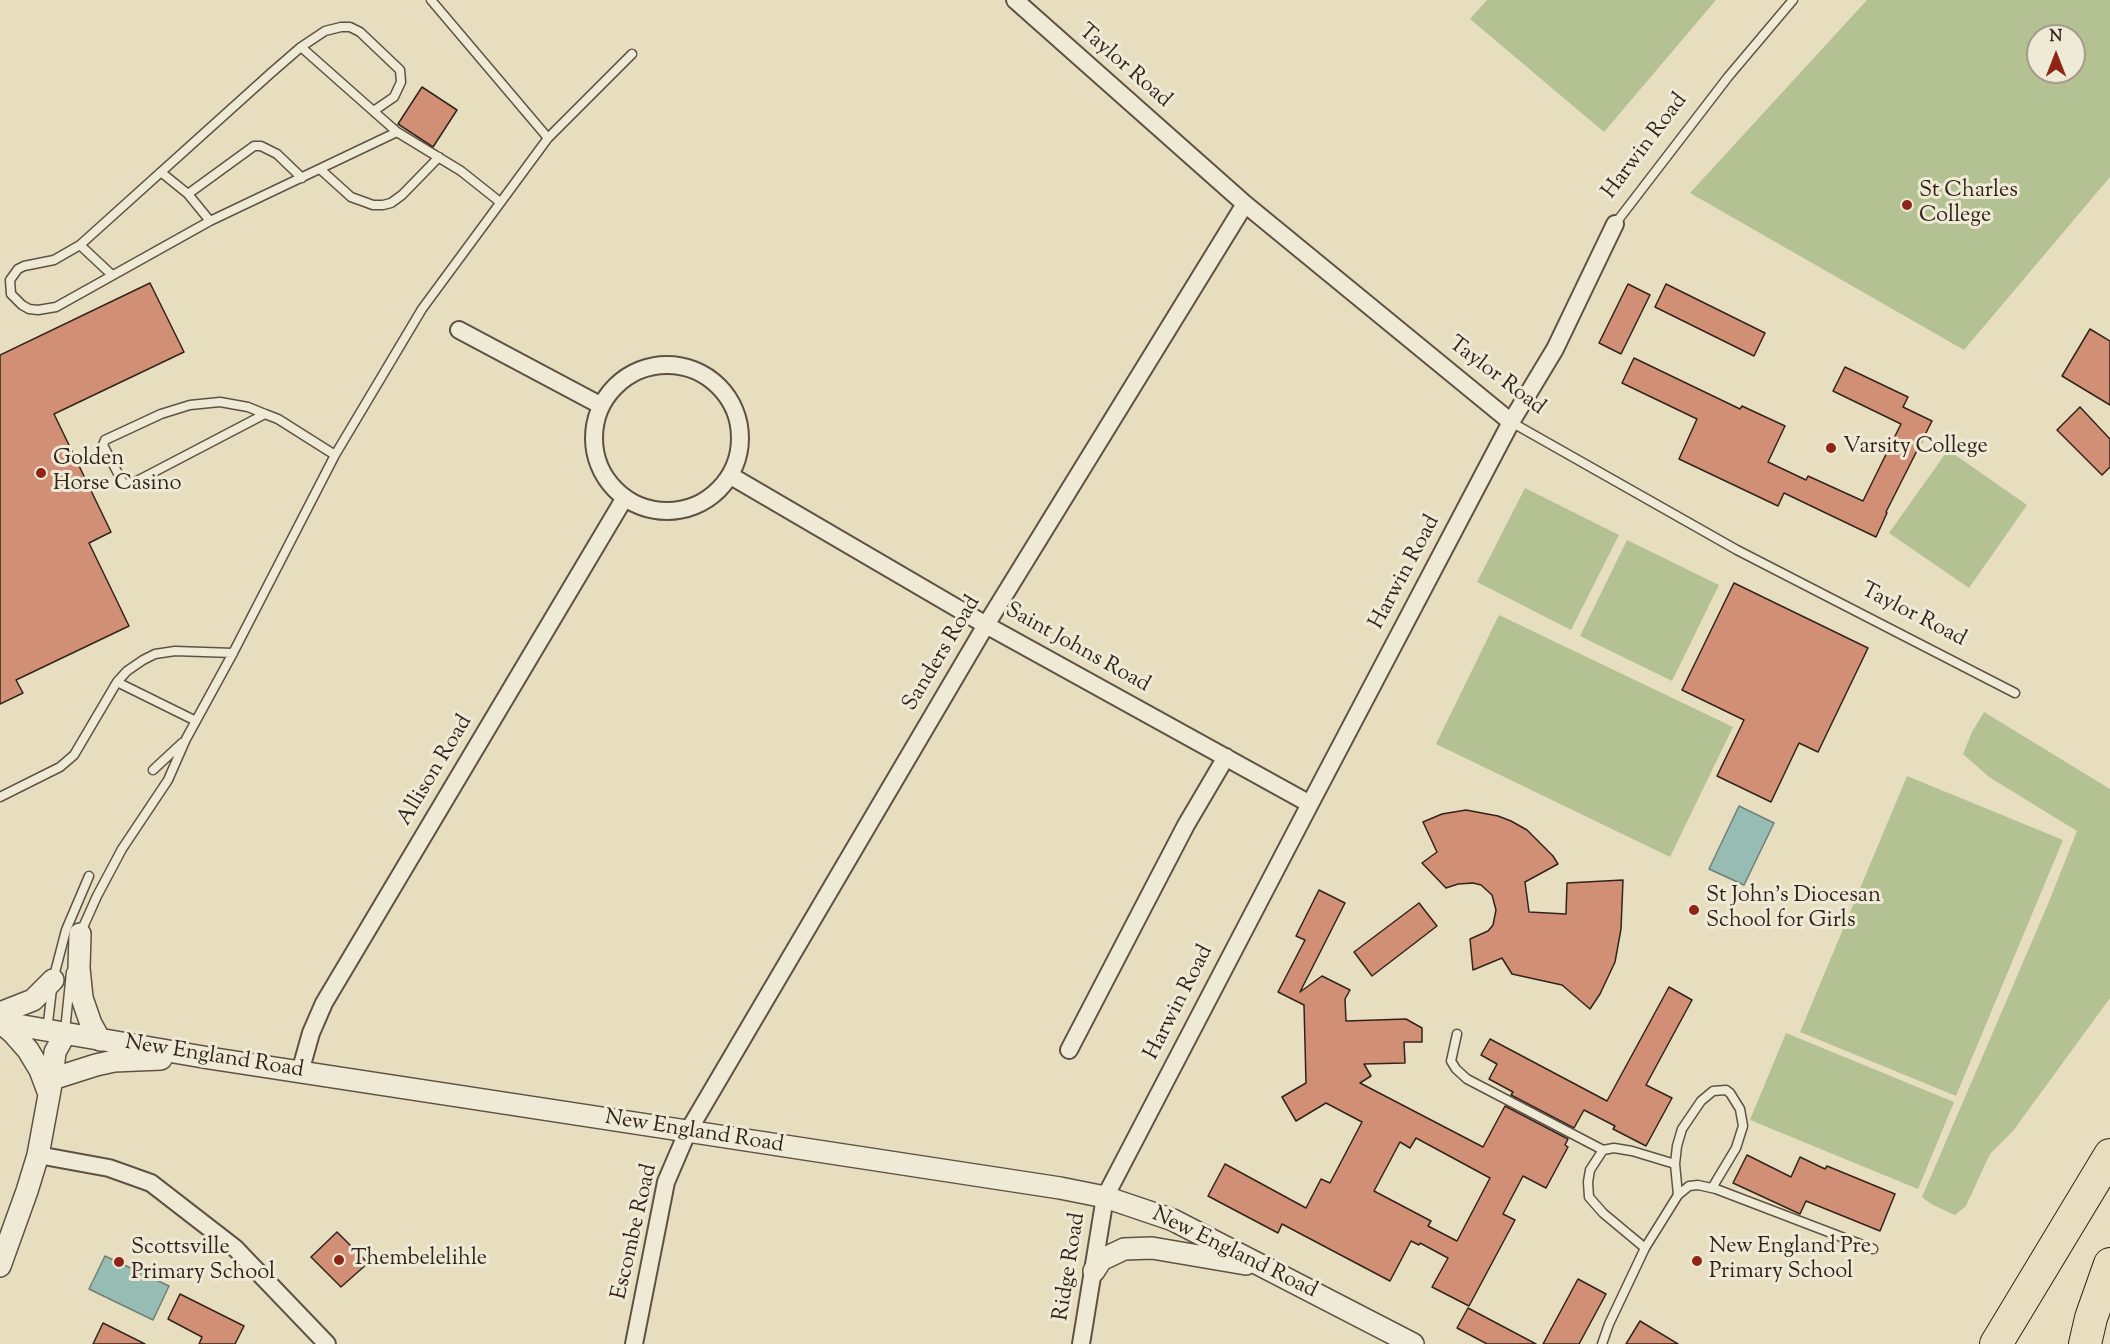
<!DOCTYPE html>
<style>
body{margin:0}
#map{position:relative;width:2110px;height:1344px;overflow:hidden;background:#e7dec0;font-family:"Sorts Mill Goudy",serif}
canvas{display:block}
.north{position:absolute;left:2026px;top:24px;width:60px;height:60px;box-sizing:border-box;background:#efead6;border:2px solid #a39b8c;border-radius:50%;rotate:0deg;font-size:16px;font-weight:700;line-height:24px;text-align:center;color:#32241c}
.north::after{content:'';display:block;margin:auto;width:21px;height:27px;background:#8f2418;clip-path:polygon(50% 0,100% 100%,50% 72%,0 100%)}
</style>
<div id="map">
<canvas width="2110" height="1344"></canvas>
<div class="north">N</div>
</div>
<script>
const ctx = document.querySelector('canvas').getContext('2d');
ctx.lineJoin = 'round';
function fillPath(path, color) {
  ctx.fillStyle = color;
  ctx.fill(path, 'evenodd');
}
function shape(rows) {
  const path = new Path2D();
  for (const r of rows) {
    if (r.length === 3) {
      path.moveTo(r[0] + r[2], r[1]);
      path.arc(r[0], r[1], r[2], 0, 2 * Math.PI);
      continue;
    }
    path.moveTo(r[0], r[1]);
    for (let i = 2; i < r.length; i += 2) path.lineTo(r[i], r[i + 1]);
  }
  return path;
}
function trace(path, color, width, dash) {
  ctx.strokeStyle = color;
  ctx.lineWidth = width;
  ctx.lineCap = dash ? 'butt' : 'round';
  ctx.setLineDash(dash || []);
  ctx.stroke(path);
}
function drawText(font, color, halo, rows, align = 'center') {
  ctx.font = font + ' "Sorts Mill Goudy",serif';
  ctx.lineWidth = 6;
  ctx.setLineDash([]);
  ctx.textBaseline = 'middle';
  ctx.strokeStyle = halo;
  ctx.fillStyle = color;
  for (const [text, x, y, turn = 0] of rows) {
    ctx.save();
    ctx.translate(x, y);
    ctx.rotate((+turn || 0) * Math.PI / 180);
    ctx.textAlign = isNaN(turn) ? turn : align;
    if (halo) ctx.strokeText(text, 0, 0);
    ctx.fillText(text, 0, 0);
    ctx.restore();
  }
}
const green = shape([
 [1487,0,1716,0,1604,132,1470,19],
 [1867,0,2110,0,2110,177,1964,350,1690,193],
 [2038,36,2074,36,2074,72,2038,72],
 [1948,450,2027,505,1969,588,1889,533],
 [1525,488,1619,535,1571,630,1477,582],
 [1627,540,1719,585,1672,681,1580,636],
 [1499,615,1733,727,1670,857,1436,744],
 [1984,712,2110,789,2110,998,2013,1131,1990,1154,1966,1206,1955,1215,1931,1204,1922,1197,2048,904,2077,831,1989,777,1963,754,1972,732],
 [1907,776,2063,840,1956,1096,1800,1032],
 [1786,1033,1954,1102,1918,1189,1750,1120]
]);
const water = shape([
 [1739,806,1774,823,1744,885,1709,869,1739,806],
 [105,1256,169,1286,153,1320,89,1289,105,1256]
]);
const building = shape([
 [422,87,457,110,433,147,398,124,422,87],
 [150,283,184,352,54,414,111,532,89,543,129,626,16,680,23,693,0,704,0,355,150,283],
 [1628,284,1650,295,1621,354,1599,343,1628,284],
 [1666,284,1765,333,1754,356,1655,307,1666,284],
 [2090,329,2110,341,2110,405,2062,376,2090,329],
 [1634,358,1740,409,1742,406,1785,426,1768,462,1806,480,1808,476,1863,501,1901,424,1833,391,1845,367,1908,397,1903,407,1932,421,1886,512,1887,513,1876,537,1784,493,1778,506,1679,459,1697,419,1622,383,1634,358],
 [2080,407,2110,439,2110,467,2102,475,2057,430,2080,407],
 [1734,583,1868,648,1818,752,1799,743,1771,802,1717,776,1744,720,1682,690,1734,583],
 [1466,810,1498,816,1511,821,1527,830,1553,856,1558,864,1525,882,1529,912,1566,914,1567,883,1623,880,1621,929,1615,962,1600,994,1590,1009,1562,985,1512,974,1502,958,1473,970,1470,939,1488,931,1493,925,1496,910,1492,895,1481,885,1473,883,1458,884,1446,888,1422,863,1437,852,1423,822,1442,814,1466,810],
 [1319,890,1345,903,1300,992,1322,976,1350,990,1345,999,1346,1021,1406,1019,1422,1028,1422,1042,1404,1042,1405,1063,1364,1064,1371,1076,1360,1083,1483,1147,1505,1106,1568,1139,1565,1145,1568,1147,1546,1188,1523,1176,1503,1214,1515,1220,1469,1306,1432,1287,1448,1258,1420,1243,1419,1245,1411,1241,1390,1281,1282,1224,1278,1233,1208,1196,1225,1164,1306,1208,1321,1179,1330,1183,1362,1122,1326,1103,1296,1121,1282,1097,1306,1083,1304,1005,1278,992,1305,940,1296,936,1319,890],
 [1416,1138,1490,1178,1457,1241,1428,1226,1431,1221,1374,1191,1400,1142,1410,1148,1416,1138],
 [1419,903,1437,926,1372,976,1354,952,1419,903],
 [1669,987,1692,1000,1646,1085,1672,1098,1646,1146,1613,1129,1615,1126,1584,1110,1574,1128,1511,1095,1513,1092,1489,1079,1497,1064,1481,1055,1490,1039,1607,1101,1669,987],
 [1747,1155,1791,1177,1800,1157,1825,1169,1827,1166,1895,1194,1880,1231,1806,1201,1800,1214,1733,1183,1747,1155],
 [337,1232,368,1263,341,1287,311,1257,337,1232],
 [1578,1279,1606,1294,1579,1344,1543,1344,1578,1279],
 [180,1294,244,1326,235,1344,199,1344,202,1337,168,1319,180,1294],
 [1468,1308,1536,1344,1487,1344,1457,1328,1468,1308],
 [1640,1321,1678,1344,1626,1344,1640,1321],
 [103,1323,145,1344,93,1344,103,1323]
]);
const service = shape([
 [431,0,548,138],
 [301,47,397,132],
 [375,110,394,97,401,82,400,70,360,32,350,27,341,27,325,31,301,47,271,73,80,245,54,260,24,266,18,269,10,280,11,294,22,305,29,309,38,310,56,307,210,221,397,132,461,171,500,202],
 [320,169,351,197,373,205,383,205,391,203,402,195,439,157],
 [162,173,188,194,210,221],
 [188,194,254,146,261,146,277,154,302,178],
 [1615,224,1728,77,1793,0],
 [80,245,112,275],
 [265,414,131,484,123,483,103,445,105,440,161,414,190,405,220,402,248,407,265,414,278,419,335,455],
 [1511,422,1737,550,2015,693],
 [117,682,196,721],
 [153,770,182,743],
 [0,797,60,767,74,755,117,682,127,671,143,660,155,654,175,651,233,653],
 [80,934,97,896,122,849,168,780,186,739,233,653,335,455,422,309,548,138,632,54],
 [47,1031,53,980,66,930,89,876],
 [65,1031,71,972],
 [1457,1034,1451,1061,1456,1069,1467,1079,1603,1150],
 [1678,1195,1675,1164,1677,1146,1682,1129,1701,1101,1713,1091,1726,1090,1730,1093,1740,1109,1743,1126,1736,1148,1712,1188],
 [1645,1248,1603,1213,1589,1197,1588,1182,1590,1170,1603,1150,1614,1148,1632,1151,1675,1164],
 [1602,1344,1609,1324,1645,1248,1678,1195,1689,1186,1698,1185,1716,1189,1873,1249]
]);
const minor = shape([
 [1015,0,1245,204,1511,422],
 [459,330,600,405],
 [667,438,73],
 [731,476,986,625,1310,804],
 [1069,1050,1186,825,1226,757],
 [300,1072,311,1033,324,1003,624,499],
 [38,1155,109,1168,151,1183,235,1248,327,1344],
 [634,1344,666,1182,687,1133,986,625,1245,204],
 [1081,1344,1105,1197,1310,804,1511,422,1555,349,1615,224]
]);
const tertiary = shape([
 [80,934,79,968,82,998,91,1024,100,1040],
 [0,1013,33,1000,53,980],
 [0,1022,209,1058,1060,1188,1105,1197,1173,1220,1413,1344],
 [1,1023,13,1033,28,1050,40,1070,49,1094],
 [52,1079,96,1065,114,1061,161,1059],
 [0,1266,27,1191,38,1155,52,1079,55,1052,65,1034],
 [1094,1271,1101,1260,1124,1249,1152,1248,1246,1264]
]);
const motorway = shape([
 [1996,1344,2110,1155],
 [2085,1344,2091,1318,2110,1264]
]);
const markers = [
 [1907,205,6,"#8f2418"],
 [1831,448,6,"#8f2418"],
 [41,473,6,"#8f2418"],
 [1694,910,6,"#8f2418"],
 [339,1260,6,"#8f2418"],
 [1697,1261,6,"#8f2418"],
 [119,1262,6,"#8f2418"]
];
const streetNames = [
 ["Taylor Road",1124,67,41],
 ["Harwin Road",1646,147,-53],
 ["Taylor Road",1496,377,37],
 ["Harwin Road",1406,573,-62],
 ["Taylor Road",1913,616,27],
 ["Saint Johns Road",1077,649,29],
 ["Sanders Road",943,654,-59],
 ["Allison Road",436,771,-59],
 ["Harwin Road",1180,1003,-63],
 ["New England Road",214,1058,9],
 ["New England Road",694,1133,9],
 ["Escombe Road",636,1232,-77],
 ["New England Road",1234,1254,26],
 ["Ridge Road",1071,1267,-81]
];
const poiNames = [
 ["St Charles",1919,192],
 ["College",1919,217],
 ["Varsity College",1843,448],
 ["Golden",53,460],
 ["Horse Casino",53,485],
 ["St John's Diocesan",1706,897],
 ["School for Girls",1706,922],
 ["New England Pre",1709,1248],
 ["Primary School",1709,1273],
 ["Scottsville",131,1249],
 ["Primary School",131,1274],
 ["Thembelelihle",351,1260]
];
fillPath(green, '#b4c193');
fillPath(water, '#97bcb3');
trace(water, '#6f7f77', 1.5);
fillPath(building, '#d19075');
trace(building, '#32241c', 1.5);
trace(service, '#5f5245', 11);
trace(minor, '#5f5245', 20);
trace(tertiary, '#5f5245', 24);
trace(motorway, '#32241c', 34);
trace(service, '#efead6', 8);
trace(minor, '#efead6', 16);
trace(tertiary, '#efead6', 21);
trace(motorway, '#e7dec0', 32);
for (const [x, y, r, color] of markers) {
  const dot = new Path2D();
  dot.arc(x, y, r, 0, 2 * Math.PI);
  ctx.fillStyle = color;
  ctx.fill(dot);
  trace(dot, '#efead6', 2);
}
drawText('22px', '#32241c', '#efead6', streetNames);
drawText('22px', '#32241c', '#efead6', poiNames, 'left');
</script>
